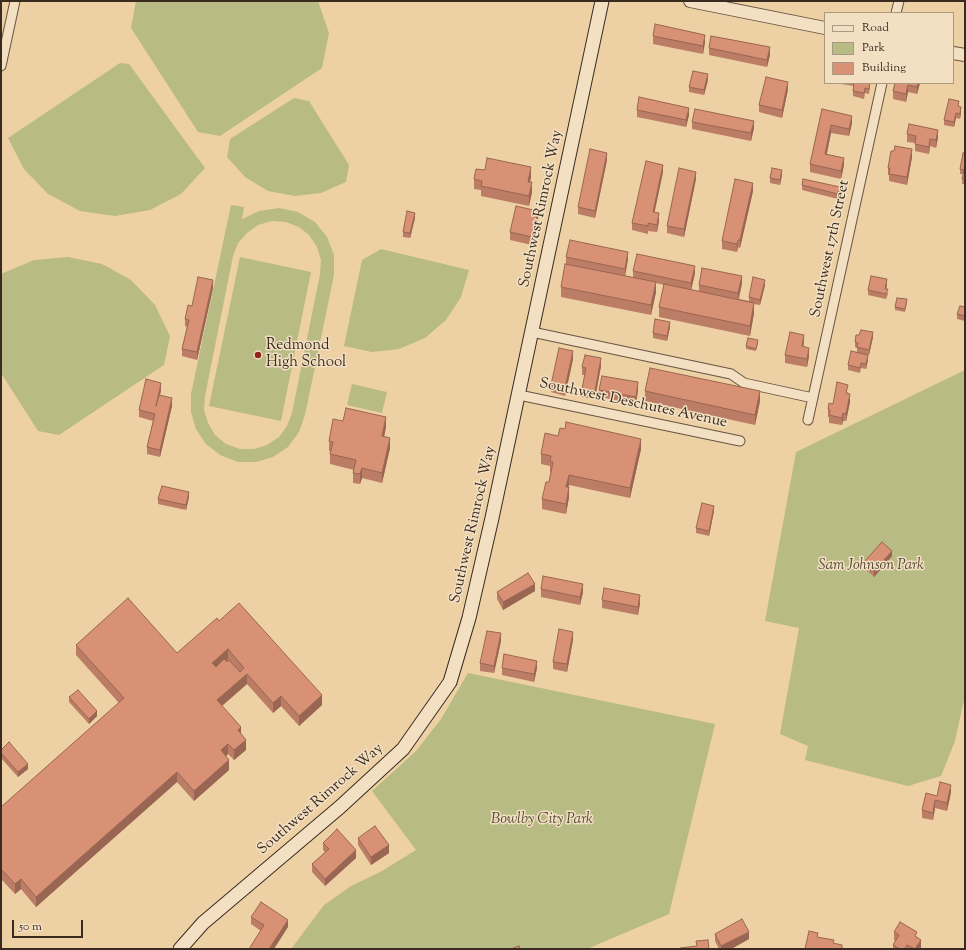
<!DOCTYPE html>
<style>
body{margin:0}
#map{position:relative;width:966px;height:950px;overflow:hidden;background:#edd0a3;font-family:"Sorts Mill Goudy",serif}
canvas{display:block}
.frame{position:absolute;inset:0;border:2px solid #3a2b21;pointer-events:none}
.legend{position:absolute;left:824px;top:12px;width:130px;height:72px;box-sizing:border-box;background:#f3e0c3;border:1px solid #a99882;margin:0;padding:5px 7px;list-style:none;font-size:12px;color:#3a2b21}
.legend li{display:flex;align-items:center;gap:8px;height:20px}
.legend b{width:20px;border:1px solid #a99882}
.scale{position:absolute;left:12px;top:920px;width:71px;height:18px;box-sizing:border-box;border:2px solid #3a2b21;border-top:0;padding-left:5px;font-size:12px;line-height:14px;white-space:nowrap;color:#3a2b21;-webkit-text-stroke:3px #f3e0c3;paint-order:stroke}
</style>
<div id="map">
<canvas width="966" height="950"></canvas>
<div class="frame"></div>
<ul class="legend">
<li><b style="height:5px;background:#f3e0c3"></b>Road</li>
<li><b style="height:11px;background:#b9bb84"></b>Park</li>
<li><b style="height:11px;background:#d99175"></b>Building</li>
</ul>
<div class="scale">50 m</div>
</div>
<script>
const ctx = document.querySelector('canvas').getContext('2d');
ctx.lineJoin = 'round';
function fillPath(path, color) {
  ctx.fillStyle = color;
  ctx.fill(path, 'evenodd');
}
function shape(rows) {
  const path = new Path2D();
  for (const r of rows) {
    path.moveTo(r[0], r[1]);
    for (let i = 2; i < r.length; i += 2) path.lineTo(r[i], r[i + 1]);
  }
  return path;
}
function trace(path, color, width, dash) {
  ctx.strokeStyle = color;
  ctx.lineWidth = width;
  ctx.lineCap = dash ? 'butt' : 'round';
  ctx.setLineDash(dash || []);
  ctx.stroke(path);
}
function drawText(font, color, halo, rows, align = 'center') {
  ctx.font = font + ' "Sorts Mill Goudy",serif';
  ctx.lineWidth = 3;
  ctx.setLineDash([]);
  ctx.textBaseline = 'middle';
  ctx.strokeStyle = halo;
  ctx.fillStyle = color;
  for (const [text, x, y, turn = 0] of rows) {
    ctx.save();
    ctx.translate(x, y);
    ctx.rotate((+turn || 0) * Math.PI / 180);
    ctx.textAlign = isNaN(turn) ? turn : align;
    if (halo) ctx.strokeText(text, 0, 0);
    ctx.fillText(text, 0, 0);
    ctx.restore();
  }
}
const green = shape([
 [136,1,318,1,329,33,322,68,220,136,198,132,131,28],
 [120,63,129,64,205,168,181,194,150,210,115,216,80,211,48,194,24,169,8,138],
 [294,98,309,101,349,165,346,182,321,193,295,196,268,191,245,177,227,157,230,139],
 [231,205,244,207,242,219,259,211,279,208,298,212,315,222,327,237,334,255,334,275,305,415,299,432,288,447,273,457,256,462,238,462,220,455,206,444,196,429,191,412,191,394],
 [272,221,286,222,299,227,309,235,317,247,321,260,320,274,292,413,287,426,279,437,267,445,254,449,240,449,226,444,215,435,208,423,204,410,205,396,233,256,238,243,247,233,258,225],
 [381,249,469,270,461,297,446,320,425,338,399,349,372,352,344,346,362,260],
 [68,257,102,264,131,280,155,305,170,336,164,365,59,435,38,431,1,373,1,274,34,260],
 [240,257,311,272,281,421,209,406],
 [965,370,965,695,955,741,941,776,908,786,805,760,808,746,780,734,799,628,765,621,796,452],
 [352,384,387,392,382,413,347,405],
 [468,673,715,724,669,914,587,949,291,949,324,905,351,886,382,871,416,850,372,791,416,751,441,719]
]);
const minor = shape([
 [896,13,899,1],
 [1,66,15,1],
 [532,332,731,374,744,383,813,398],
 [519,395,740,441],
 [808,420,882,83]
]);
const tertiary = shape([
 [690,1,825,28],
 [953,53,965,55]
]);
const secondary = shape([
 [180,949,203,923,340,807,403,749,450,682,469,618,492,518,602,1]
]);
const wall = shape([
 [653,36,705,42,703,54,653,44],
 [709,48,770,55,767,67,709,55],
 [708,80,704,95,689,92,689,87],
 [841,83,870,83,870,87,869,94,865,93,864,99,853,96,853,91,854,86,841,84],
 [895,83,920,83,917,94,908,92,906,102,893,99,893,91],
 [788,89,782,118,759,112,759,105],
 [959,106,961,112,960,119,956,118,954,127,944,125,944,120],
 [822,109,852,123,849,136,831,133,827,154,844,165,841,179,810,172,810,164],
 [637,110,689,115,686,127,637,117],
 [692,122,754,128,751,141,692,129],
 [907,134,938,137,936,148,930,146,929,154,915,151,915,143,907,142],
 [965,153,965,184,962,184,963,174,960,174,960,169],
 [912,157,907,185,889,181,889,175,888,175,888,168],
 [607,160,595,218,578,214,578,207],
 [485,170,531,177,530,182,532,192,529,206,481,196,481,190,474,189,474,179],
 [663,172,654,212,659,221,657,232,648,231,648,234,632,230,632,223],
 [782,175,780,185,770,183,770,178],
 [696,179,684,237,667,233,667,226],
 [802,185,840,192,838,199,802,190],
 [753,191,740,248,738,247,737,252,722,249,722,241],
 [415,218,410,238,403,237,403,232],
 [538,218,532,245,510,240,510,232],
 [566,257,628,259,625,276,633,278,633,271,695,273,691,290,699,291,699,285,742,283,739,299,749,301,749,297,765,285,760,305,754,304,754,313,750,336,659,317,659,307,664,285,656,283,656,292,651,315,561,297,561,287,566,264],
 [887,285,886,289,888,294,886,299,868,295,868,290],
 [213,288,197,360,182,356,182,349,187,327,185,326,185,319,192,306],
 [907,302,905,312,895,310,895,307],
 [965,307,965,321,957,319,957,314],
 [670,327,667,341,653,338,653,333],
 [859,335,873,337,869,355,857,353,857,348,855,347,855,342],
 [804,342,803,347,809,356,807,367,785,363,785,355],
 [758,343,756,351,746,349,746,346],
 [573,359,565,396,551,392,551,385],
 [868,360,866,369,861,368,860,373,848,370,848,365],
 [601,366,595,399,582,397,582,389,585,375,582,375,582,367],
 [161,390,160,395,172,406,160,457,147,454,147,447,153,421,139,417,139,410],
 [599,390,638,390,636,404,599,397],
 [645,391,760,401,755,425,645,401],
 [848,392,848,394,850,402,846,421,843,421,842,425,829,423,829,417,828,417,828,409,833,404],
 [343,421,386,427,384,437,390,448,382,483,362,478,360,484,353,483,353,473,354,470,330,464,330,454,331,451,329,451,329,441],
 [558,436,641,449,630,498,569,485,568,487,569,497,566,514,542,509,542,499,549,482,551,472,550,472,550,466,541,464,541,454],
 [189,497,186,510,158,504,158,499],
 [714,511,709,536,696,533,696,528],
 [892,556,874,577,864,567,864,562],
 [541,589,583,592,580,605,541,597],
 [535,591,503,610,497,599,497,592],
 [602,600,640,603,638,615,602,608],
 [219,621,322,705,299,726,281,706,273,713,247,684,222,706,241,734,246,750,234,760,228,754,226,756,229,770,194,801,177,782,36,907,21,889,15,894,1,879,1,807,119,703,76,655,76,645,177,653],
 [573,640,567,672,553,669,553,662],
 [501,641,494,673,480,671,480,663],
 [502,668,537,668,534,682,502,675],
 [69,697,97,716,89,724,69,702],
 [1,750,28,769,18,777,1,758],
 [951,792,947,811,935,808,933,820,922,818,922,810,937,796],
 [358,838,389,853,371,865,358,845],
 [323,843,356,858,325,886,312,872,312,864,325,852,323,850],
 [251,917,288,927,261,931,251,924],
 [894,932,917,937,921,947,920,949,893,949,893,945,895,941,894,940],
 [715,934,749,939,731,949,719,949,715,941]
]);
const shadedWall = shape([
 [705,35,705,42,703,54,703,46],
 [770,47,770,55,767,67,767,60],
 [708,74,708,80,704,95,704,90],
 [788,82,788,89,782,118,782,110],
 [918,83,920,83,917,94,917,87],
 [908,85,908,92,906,102,906,94],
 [961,107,961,112,960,119,960,114],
 [689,108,689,115,686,127,686,120],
 [956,113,956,118,954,127,954,122],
 [852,116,852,123,849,136,849,129],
 [754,121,754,128,751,141,751,133],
 [831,125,831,133,825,161,825,154],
 [938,130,938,137,936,148,936,140],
 [930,139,930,146,929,154,929,147],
 [912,149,912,157,907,185,907,177],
 [607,153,607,160,595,218,595,211],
 [844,158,844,165,841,179,841,171],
 [663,165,663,172,653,220,653,212],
 [531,167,531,177,528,192,528,182],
 [782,170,782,175,780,185,780,180],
 [696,172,696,179,684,237,684,229],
 [532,182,532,192,529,206,529,196],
 [753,183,753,191,740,248,740,240],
 [840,187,840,192,838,199,838,194],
 [538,211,538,218,532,245,532,237],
 [415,213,415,218,410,238,410,233],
 [659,213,659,221,657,232,657,225],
 [738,240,738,247,737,252,737,244],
 [628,252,628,259,625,276,625,269],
 [695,266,695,273,691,291,691,283],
 [742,276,742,283,738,300,738,293],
 [887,279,887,285,885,294,885,289],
 [213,280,213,288,197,360,197,352],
 [765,280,765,285,760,305,760,300],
 [656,282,656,292,651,315,651,305],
 [754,303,754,313,750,336,750,326],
 [670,322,670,327,667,341,667,336],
 [873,332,873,337,869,355,869,350],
 [804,335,804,342,802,354,802,346],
 [809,348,809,356,807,367,807,359],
 [573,351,573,359,565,396,565,388],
 [868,355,868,360,866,369,866,364],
 [601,358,601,366,595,399,595,391],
 [638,382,638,390,636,404,636,397],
 [161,383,161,390,156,413,156,406],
 [760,391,760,401,755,425,755,415],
 [850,394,850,402,846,421,846,414],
 [172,398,172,406,160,457,160,450],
 [843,413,843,421,842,425,842,418],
 [386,417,386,427,382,446,382,436],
 [390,438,390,448,382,483,382,473],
 [641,439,641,449,630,498,630,488],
 [362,468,362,478,360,484,360,474],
 [569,475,569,485,566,497,566,487],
 [569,487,569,497,566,514,566,504],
 [189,492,189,497,186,510,186,505],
 [714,506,714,511,709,536,709,531],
 [892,551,892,556,874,577,874,571],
 [535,584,535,591,503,610,503,602],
 [583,584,583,592,580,605,580,597],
 [640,595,640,603,638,615,638,607],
 [573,632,573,640,567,672,567,664],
 [501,633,501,641,494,673,494,666],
 [228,649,228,659,212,673,212,663],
 [537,661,537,668,534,682,534,674],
 [247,674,247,684,217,710,217,700],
 [322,695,322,705,299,726,299,716],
 [281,696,281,706,273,713,273,703],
 [97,711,97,716,89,724,89,719],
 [241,727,241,737,238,730],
 [246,740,246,750,234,760,234,750],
 [228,744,228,754,221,761,221,750],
 [229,760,229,770,194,801,194,791],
 [28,764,28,769,18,777,18,772],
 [177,772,177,782,36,907,36,897],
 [951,785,951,792,947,811,947,803],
 [935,800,935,808,933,820,933,813],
 [389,845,389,853,371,865,371,857],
 [356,850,356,858,325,886,325,879],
 [21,879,21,889,15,894,15,884],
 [288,920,288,927,274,949,269,949],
 [749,932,749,939,731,949,721,949,721,946],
 [921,940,921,947,920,949,915,949]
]);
const building = shape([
 [655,24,705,35,703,46,653,36,655,24],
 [711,36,770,47,767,60,709,48,711,36],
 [693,71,708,74,704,90,689,87,693,71],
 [766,77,788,82,782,110,759,105,766,77],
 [854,83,870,83,869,89,865,88,864,93,853,91,854,83],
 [895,83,918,83,917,87,908,85,906,94,893,91,895,83],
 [639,97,689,108,686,120,637,110,639,97],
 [949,99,959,101,958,106,961,107,960,114,956,113,954,122,944,120,949,99],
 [695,109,754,121,751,133,692,122,695,109],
 [822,109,852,116,849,129,831,125,825,154,844,158,841,171,810,164,822,109],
 [909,124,938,130,936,140,930,139,929,147,915,144,916,136,907,134,909,124],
 [895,146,912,149,907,177,889,174,890,168,888,168,891,151,894,151,895,146],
 [590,149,607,153,595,211,578,207,590,149],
 [963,153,965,153,965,179,962,179,964,170,960,169,963,153],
 [487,158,531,167,528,182,532,182,529,196,481,186,482,181,474,179,476,169,485,170,487,158],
 [646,161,663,165,653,212,659,213,657,225,648,223,648,226,632,223,646,161],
 [679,168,696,172,684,229,667,226,679,168],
 [772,168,782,170,780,180,770,178,772,168],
 [735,179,753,183,740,240,738,240,737,244,722,241,735,179],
 [803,179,840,187,838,194,802,185,803,179],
 [516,206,538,211,532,237,510,232,516,206],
 [407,211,415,213,410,233,403,232,407,211],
 [570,240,628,252,625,269,566,257,570,240],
 [637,254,695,266,691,283,633,271,637,254],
 [565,264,656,282,651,305,561,287,565,264],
 [702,268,742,276,738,293,699,285,702,268],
 [871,276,887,279,885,289,888,289,886,294,868,290,871,276],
 [198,277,213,280,197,352,182,349,189,320,185,319,188,305,192,306,198,277],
 [753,277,765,280,760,300,749,297,753,277],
 [664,284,754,303,750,326,659,307,664,284],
 [897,298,907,299,905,309,895,307,897,298],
 [960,306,965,307,965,316,957,314,960,306],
 [655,319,670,322,667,336,653,333,655,319],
 [861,330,873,332,869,350,857,347,858,343,855,342,856,335,859,335,861,330],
 [790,332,804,335,802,346,809,348,807,359,785,355,790,332],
 [748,338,758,340,756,349,746,346,748,338],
 [559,348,573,351,565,388,551,385,559,348],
 [851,351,868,355,866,364,861,363,860,368,848,365,851,351],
 [585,355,601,358,595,391,582,389,586,368,582,367,585,355],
 [650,368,760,391,755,415,645,391,650,368],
 [602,376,638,382,636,397,599,390,602,376],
 [146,379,161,383,156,406,159,395,172,398,160,450,147,447,155,414,139,410,146,379],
 [837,382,848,385,846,393,850,394,846,414,843,413,842,418,829,415,830,410,828,409,829,403,833,404,837,382],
 [346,408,386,417,382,436,390,438,382,473,362,468,360,474,353,473,356,460,330,454,333,442,329,441,333,419,343,421,346,408],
 [566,422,641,439,630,488,569,475,566,487,569,487,566,504,542,499,546,482,549,482,553,462,550,462,551,456,541,454,545,433,558,436,560,428,565,429,566,422],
 [162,486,189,492,186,505,158,499,162,486],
 [702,503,714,506,709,531,696,528,702,503],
 [882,542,892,551,874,571,864,562,882,542],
 [528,573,535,584,503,602,497,592,528,573],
 [543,576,583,584,580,597,541,589,543,576],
 [604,588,640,595,638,607,602,600,604,588],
 [128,598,177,653,217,618,219,621,239,603,322,695,299,716,281,696,273,703,247,674,217,700,241,727,238,730,246,740,234,750,228,744,221,750,229,760,194,791,177,772,36,897,21,879,15,884,1,869,1,807,124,698,76,645,128,598],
 [228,649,244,668,240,672,229,660,227,662,224,659,216,667,212,663,228,649],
 [559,629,573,632,567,664,553,662,559,629],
 [487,631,501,633,494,666,480,663,487,631],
 [504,654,537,661,534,674,502,668,504,654],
 [78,690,97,711,89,719,69,697,78,690],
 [9,742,28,764,18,772,1,753,1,750,9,742],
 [940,782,951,785,947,803,935,800,933,813,922,810,926,793,937,796,940,782],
 [375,826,389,845,371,857,358,838,375,826],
 [337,829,356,850,325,879,312,864,329,849,323,843,337,829],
 [261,902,288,920,269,949,249,949,264,925,251,917,261,902],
 [742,919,749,932,721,946,715,934,742,919],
 [900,922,917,932,915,936,921,940,915,949,907,945,905,949,900,949,893,945,899,935,894,932,900,922],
 [809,931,818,933,817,937,834,940,833,943,842,945,842,949,805,949,809,931],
 [708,940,709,949,680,949,680,948,697,946,696,941,708,940],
 [519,946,520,949,511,949,519,946]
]);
const markers = [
 [258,355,4,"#8f2418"]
];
const streetNames = [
 ["Southwest Rimrock Way",542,209,-78],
 ["Southwest 17th Street",831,249,-78],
 ["Southwest Deschutes Avenue",633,404,12],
 ["Southwest Rimrock Way",474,525,-77],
 ["Southwest Rimrock Way",321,800,-41]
];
const poiNames = [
 ["Redmond",266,346],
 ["High School",266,363]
];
const parkNames = [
 ["Sam Johnson Park",871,566],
 ["Bowlby City Park",542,820]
];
fillPath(green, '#b9bb84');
trace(minor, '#675442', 11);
trace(tertiary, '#675442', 14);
trace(secondary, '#3a2b21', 15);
trace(minor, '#f3e0c3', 9);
trace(tertiary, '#f3e0c3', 12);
trace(secondary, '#f3e0c3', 13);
fillPath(wall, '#bb7d65');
fillPath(shadedWall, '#986652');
fillPath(building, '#d99175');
trace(building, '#986652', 1);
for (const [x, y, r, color] of markers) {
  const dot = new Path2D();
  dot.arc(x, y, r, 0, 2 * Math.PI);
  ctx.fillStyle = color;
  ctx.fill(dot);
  trace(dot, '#f3e0c3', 1.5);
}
drawText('15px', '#3a2b21', '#f3e0c3', streetNames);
drawText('15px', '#3a2b21', '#f3e0c3', poiNames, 'left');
drawText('italic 15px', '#534835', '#f3e0c3', parkNames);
</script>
